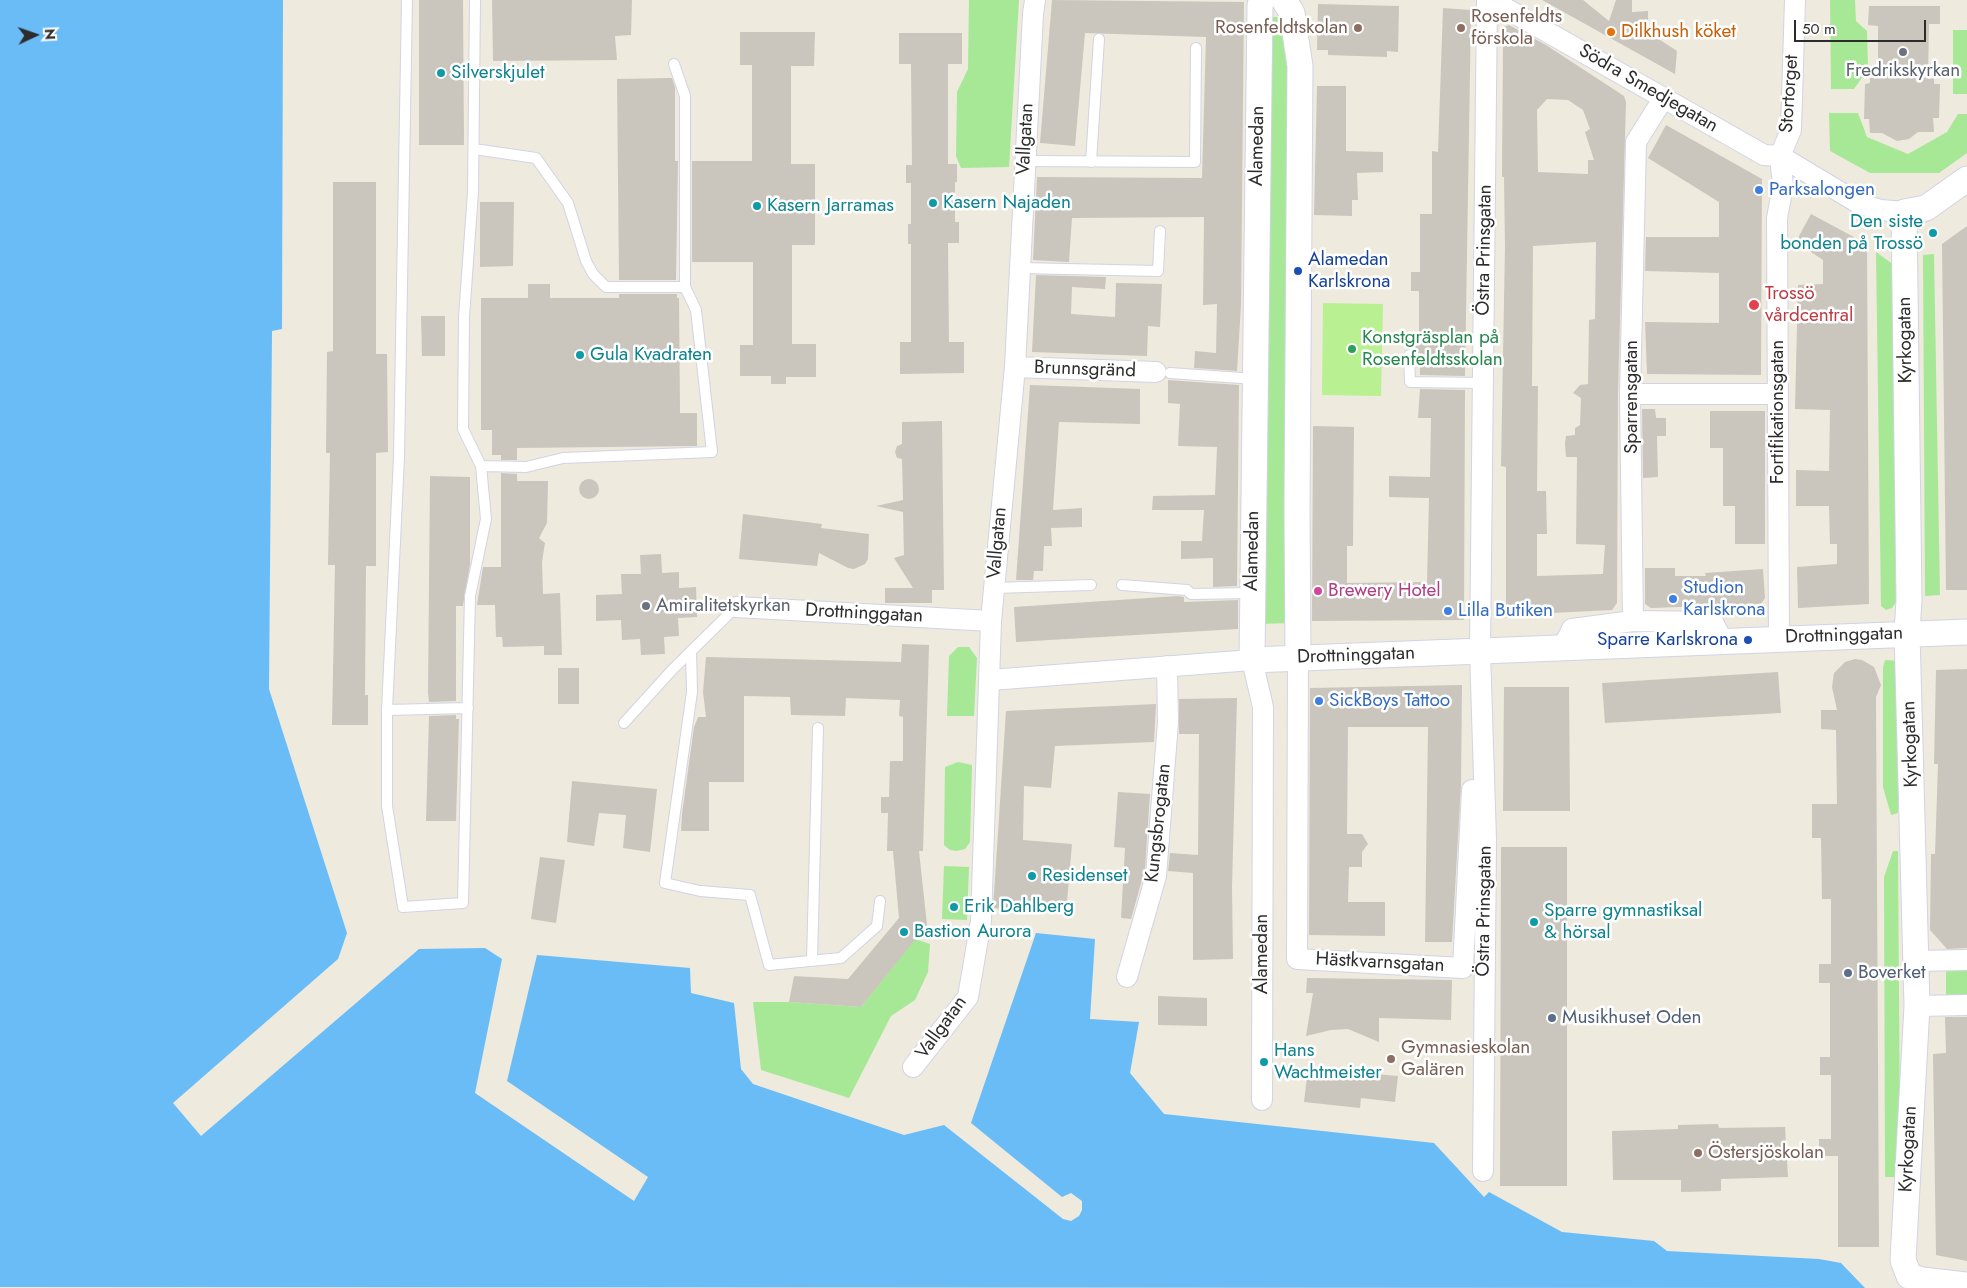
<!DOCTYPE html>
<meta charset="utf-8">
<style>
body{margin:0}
#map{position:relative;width:1967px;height:1288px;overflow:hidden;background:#eeeadd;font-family:Jost,sans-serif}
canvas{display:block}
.north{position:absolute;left:10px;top:10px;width:50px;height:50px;-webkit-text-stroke:4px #fff;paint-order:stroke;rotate:87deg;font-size:14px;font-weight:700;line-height:20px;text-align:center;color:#2c2c2c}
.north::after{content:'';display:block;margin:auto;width:18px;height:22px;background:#2c2c2c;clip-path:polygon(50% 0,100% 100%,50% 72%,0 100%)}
.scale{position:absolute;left:1794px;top:20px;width:132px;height:22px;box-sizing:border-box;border:2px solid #2c2c2c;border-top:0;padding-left:6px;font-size:15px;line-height:18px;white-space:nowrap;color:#2c2c2c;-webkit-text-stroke:4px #fff;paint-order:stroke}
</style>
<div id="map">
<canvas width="1967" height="1288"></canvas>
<div class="north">N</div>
<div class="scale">50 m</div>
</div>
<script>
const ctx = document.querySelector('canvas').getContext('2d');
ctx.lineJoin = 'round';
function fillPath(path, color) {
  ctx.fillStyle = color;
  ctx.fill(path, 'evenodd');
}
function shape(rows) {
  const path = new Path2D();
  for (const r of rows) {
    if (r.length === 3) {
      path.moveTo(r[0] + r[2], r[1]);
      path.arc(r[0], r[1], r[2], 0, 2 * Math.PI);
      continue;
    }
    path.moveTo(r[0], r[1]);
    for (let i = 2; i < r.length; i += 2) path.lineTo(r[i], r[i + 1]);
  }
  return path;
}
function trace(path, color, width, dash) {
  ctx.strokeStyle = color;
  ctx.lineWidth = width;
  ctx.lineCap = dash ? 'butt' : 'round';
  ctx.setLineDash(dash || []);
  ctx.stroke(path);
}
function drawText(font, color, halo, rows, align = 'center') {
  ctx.font = font + ' Jost,sans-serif';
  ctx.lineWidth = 5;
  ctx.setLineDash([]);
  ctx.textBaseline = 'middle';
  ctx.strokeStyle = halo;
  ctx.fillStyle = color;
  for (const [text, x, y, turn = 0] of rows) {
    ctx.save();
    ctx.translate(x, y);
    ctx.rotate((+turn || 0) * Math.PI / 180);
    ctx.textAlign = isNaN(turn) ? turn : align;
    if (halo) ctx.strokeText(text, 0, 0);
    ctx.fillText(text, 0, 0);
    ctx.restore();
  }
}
const green = shape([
 [969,0,1019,0,1009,167,961,168,956,156,957,92,968,69],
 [1830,0,1855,0,1856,21,1867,31,1868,69,1854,89,1831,89],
 [1269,17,1287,17,1294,93,1290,623,1259,624],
 [1953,30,1967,30,1967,94,1953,94],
 [1829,113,1858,113,1867,137,1908,154,1947,132,1958,114,1967,114,1967,153,1939,173,1870,173,1830,151],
 [1876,252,1894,265,1896,602,1892,608,1886,610,1881,606],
 [1934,254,1940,595,1925,596,1923,255],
 [958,647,969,647,977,658,974,716,947,716,949,656],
 [1885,660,1898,661,1898,813,1891,815,1883,787,1883,667],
 [958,762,972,765,970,842,965,849,957,851,950,850,944,845,945,767],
 [1893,851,1898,851,1900,1138,1895,1177,1885,1177,1884,877],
 [944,866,969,867,967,920,942,919],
 [915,939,930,944,928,972,915,1000,891,1016,849,1098,761,1070,753,1002,789,1002,861,1007],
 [1946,968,1967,968,1967,995,1946,995]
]);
const pitch = shape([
 [1323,303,1383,304,1381,396,1322,395]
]);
const water = shape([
 [0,0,283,0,282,329,272,331,269,689,347,933,338,959,173,1103,201,1136,419,949,485,948,502,959,475,1093,634,1201,648,1177,507,1081,537,955,690,968,691,993,734,1003,741,1069,753,1084,904,1135,944,1125,1063,1219,1071,1221,1079,1216,1082,1210,1082,1201,1071,1193,1062,1197,971,1123,1036,933,1095,939,1090,1019,1139,1022,1130,1073,1164,1114,1434,1143,1484,1197,1489,1192,1562,1232,1654,1241,1667,1251,1819,1259,1841,1263,1865,1288,0,1287]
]);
const building = shape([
 [419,0,463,0,464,145,419,145],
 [492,0,632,0,631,35,615,36,617,60,493,61],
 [1052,0,1244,2,1241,305,1237,371,1194,368,1195,351,1216,353,1217,304,1203,305,1204,217,1072,218,1069,262,1033,260,1037,177,1202,178,1206,37,1085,33,1075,146,1040,143],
 [1542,0,1583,0,1609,21,1616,0,1632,0,1632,12,1648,11,1648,32,1677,51,1675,74],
 [1318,4,1399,6,1398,52,1387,51,1387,57,1328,55,1328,50,1317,50],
 [1869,6,1940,6,1940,24,1929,24,1928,79,1934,78,1934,84,1940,84,1939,118,1933,118,1934,132,1918,132,1909,139,1897,141,1882,133,1870,133,1869,119,1864,119,1865,84,1870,83,1870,78,1878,78,1878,26,1868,25],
 [1443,8,1471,10,1465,376,1420,375,1420,353,1415,353,1409,348,1409,333,1419,333,1419,291,1411,291,1411,272,1420,272,1420,214,1432,214,1432,151,1438,152],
 [1509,25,1546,45,1624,96,1626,102,1618,394,1617,603,1612,610,1552,613,1552,616,1506,618,1506,467,1501,466,1505,246,1504,177,1502,177,1503,43,1500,33,1503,27],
 [1547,99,1568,100,1583,110,1590,129,1585,132,1594,160,1588,160,1588,174,1538,172,1537,110],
 [1596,242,1595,319,1589,320,1588,384,1580,385,1573,393,1581,398,1580,425,1575,428,1575,435,1566,436,1565,444,1566,457,1577,457,1576,544,1605,545,1603,574,1537,576,1537,534,1547,534,1546,491,1537,491,1538,386,1532,386,1533,246],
 [740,32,815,32,814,66,791,66,791,164,815,164,815,245,792,245,792,344,816,344,816,377,786,377,786,384,771,384,771,376,740,376,740,345,753,345,753,262,692,262,692,161,752,161,752,65,740,65],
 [899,33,962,33,962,64,948,64,948,164,957,164,957,182,955,182,955,222,959,222,959,243,948,243,949,342,964,342,964,373,900,374,900,342,911,342,911,244,908,244,908,224,911,224,911,183,906,183,906,165,912,165,911,64,899,64],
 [672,78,675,87,675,161,678,161,676,280,619,280,617,79],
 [1317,86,1346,86,1346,151,1383,152,1383,172,1357,173,1358,200,1352,200,1352,216,1314,215],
 [1666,125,1762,179,1761,375,1647,374,1645,322,1719,323,1719,273,1645,271,1646,237,1719,237,1719,202,1648,158],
 [333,182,376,182,376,354,387,354,388,452,376,453,376,566,366,566,365,695,368,695,368,725,332,725,335,565,328,565,330,453,326,453,327,352,333,351],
 [480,202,514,202,513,266,480,267],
 [1811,214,1867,244,1869,604,1798,608,1797,567,1837,564,1837,544,1830,544,1829,506,1796,506,1796,470,1829,471,1830,410,1795,409,1798,285,1823,284,1823,260,1799,244,1799,236],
 [1967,226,1967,590,1946,590,1942,244],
 [1036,275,1106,277,1105,289,1072,287,1071,314,1115,317,1116,283,1162,284,1160,327,1148,326,1147,356,1032,352],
 [528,284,550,284,550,298,619,298,619,294,677,294,677,298,679,298,680,413,697,413,697,446,517,448,517,460,501,460,501,455,492,455,492,430,481,430,481,298,528,298],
 [421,316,445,316,445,356,422,356],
 [1168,380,1239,385,1237,586,1213,587,1213,558,1181,559,1181,541,1202,541,1204,510,1152,510,1153,496,1215,495,1217,447,1178,446,1180,404,1168,403],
 [1030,385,1140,389,1140,424,1059,422,1053,510,1082,508,1082,527,1051,528,1052,546,1044,546,1043,571,1034,571,1033,580,1016,580],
 [1420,389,1465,390,1464,620,1312,621,1313,426,1354,427,1353,546,1347,546,1347,583,1427,582,1429,498,1389,497,1389,476,1430,477,1431,418,1418,418],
 [1642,409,1655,409,1656,418,1666,418,1666,436,1657,436,1658,477,1643,478],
 [1710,411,1765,411,1765,544,1735,544,1735,506,1723,506,1723,448,1710,448],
 [942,421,944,590,932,590,932,603,885,603,885,588,913,588,894,558,904,555,903,512,876,506,903,500,902,459,897,458,895,452,897,446,902,444,902,422],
 [501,473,517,474,517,481,548,481,547,523,539,538,545,543,542,562,543,594,560,593,562,655,544,655,544,646,503,647,502,637,496,637,495,605,477,605,483,567,501,567],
 [430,476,470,477,470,564,463,606,456,606,456,701,429,702,428,693],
 [589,489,10],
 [743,514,822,524,821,528,869,534,868,559,865,564,854,569,848,568,819,553,817,566,739,559],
 [661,554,662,573,679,572,679,588,696,587,697,617,678,618,679,636,664,637,665,654,641,655,640,639,622,640,621,620,596,621,596,595,622,594,621,574,641,574,640,555],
 [1645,568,1675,568,1675,576,1706,576,1705,573,1763,569,1765,598,1761,604,1651,608,1645,604],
 [1178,596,1184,597,1184,602,1238,600,1238,629,1016,642,1014,607],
 [902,644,929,645,923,851,919,851,927,925,861,1007,789,1002,794,976,848,979,899,918,893,851,887,851,888,813,881,813,881,797,889,797,890,761,903,761,903,717,899,716,900,700,846,698,845,716,791,715,790,697,744,696,744,782,709,782,709,831,681,831,682,814,694,727,698,717,706,717,703,692,706,657,901,662],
 [1855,659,1862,660,1874,667,1881,685,1876,697,1879,1247,1838,1247,1838,1156,1819,1156,1819,1139,1831,1139,1831,1075,1820,1075,1820,1057,1830,1057,1830,983,1819,983,1819,964,1831,964,1831,899,1822,899,1821,838,1812,838,1812,804,1837,804,1836,730,1821,729,1821,710,1837,710,1832,687,1834,673,1845,662],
 [558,668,579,668,579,704,558,704],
 [1967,669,1967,948,1947,949,1930,930,1931,854,1935,854,1938,764,1934,764,1936,670],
 [1778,672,1781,713,1605,723,1602,683],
 [1462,685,1461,785,1452,942,1425,942,1428,727,1348,727,1347,834,1362,834,1368,844,1362,852,1362,867,1349,867,1348,902,1385,902,1385,936,1309,935,1310,688],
 [1504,687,1569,687,1570,811,1503,811],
 [1237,698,1232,887,1233,959,1193,960,1193,873,1168,871,1170,853,1198,855,1199,734,1179,734,1179,699],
 [1156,704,1154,742,1055,746,1051,788,1024,786,1023,840,1072,844,1066,914,993,908,1006,711],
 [456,715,456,719,459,719,456,821,426,821,429,716],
 [572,781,657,789,650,852,623,848,626,815,599,813,594,846,567,842],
 [1118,792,1150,794,1145,869,1131,919,1121,918,1125,848,1114,847],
 [1501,847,1567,847,1567,1186,1500,1186],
 [540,857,565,860,556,923,531,919],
 [1307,978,1452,980,1451,1020,1379,1018,1379,1042,1348,1029,1331,1030,1306,1036,1313,993,1306,993],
 [1158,996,1207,998,1207,1026,1158,1025],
 [1945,1017,1967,1017,1967,1261,1936,1255,1933,1054,1946,1053],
 [1308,1069,1374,1076,1374,1074,1398,1076,1395,1102,1361,1098,1360,1108,1304,1102],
 [1718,1124,1719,1128,1785,1127,1788,1177,1721,1179,1721,1191,1681,1192,1681,1180,1613,1180,1612,1131,1678,1129,1678,1125]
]);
const service = shape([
 [407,0,399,457,387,710,387,806,403,907,463,903,470,596,486,519,481,466,463,429,464,317,473,192,475,0],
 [474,149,536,158,568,203,586,261,593,274,606,287,685,287,685,96,674,64],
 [1025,161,1195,162,1196,48],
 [1091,162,1099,39],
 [1020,268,1158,271,1160,231],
 [1409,355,1410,382,1483,383],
 [1170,373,1255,379],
 [481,466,526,467,563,458,712,452,696,310,685,287],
 [1122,585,1187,590,1191,594,1252,593],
 [994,588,1091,585],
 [691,651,692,692,665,883,700,891,750,895,769,965,841,958,877,926,880,901],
 [387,710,468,708],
 [624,723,672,670,736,607],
 [812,960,818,728]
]);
const minor = shape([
 [1491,0,1764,155,1780,156,1860,204,1881,210,1904,212],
 [1015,367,1156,372],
 [1630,394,1778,394],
 [736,607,991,621],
 [1633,621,1713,622,1722,640],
 [1779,639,1777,218,1783,186,1780,156,1791,130,1795,0],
 [1563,647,1572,629,1633,621,1630,394,1636,142,1663,99],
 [1298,658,1297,959,1463,968,1472,790],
 [990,680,1252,660,1263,707,1262,1100],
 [1916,961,1967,960],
 [1127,977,1156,876,1168,722,1167,666],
 [1917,1006,1967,1005],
 [913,1067,968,997,981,921,991,621,1015,367,1033,14,1035,0],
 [1483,1171,1486,840,1480,651,1487,0]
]);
const tertiary = shape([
 [1262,0,1260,5,1252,660,1967,632],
 [1284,0,1292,13,1300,66,1297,508,1298,658],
 [1967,179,1926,208,1904,212,1909,600,1907,633,1917,1006,1903,1260,1909,1276,1922,1280,1967,1285]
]);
const markers = [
 [1358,28,5,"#8d6e63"],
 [1461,28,5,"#8d6e63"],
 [1611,32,5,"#e8710a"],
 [1903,52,5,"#6b7280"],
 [441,73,5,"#0f9aa8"],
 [1759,190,5,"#3f7fe0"],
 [933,203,5,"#0f9aa8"],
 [757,206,5,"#0f9aa8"],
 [1933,233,5,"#0f9aa8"],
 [1298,271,5,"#1a4fb4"],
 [1754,305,6,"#e0444e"],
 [1352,349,5,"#2e9e5b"],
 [580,355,5,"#0f9aa8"],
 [1318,591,5,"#d1479c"],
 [1673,599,5,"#3f7fe0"],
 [646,606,5,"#6b7280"],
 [1448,611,5,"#3f7fe0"],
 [1748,640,5,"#1a4fb4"],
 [1319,701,5,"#3f7fe0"],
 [1032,876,5,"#0f9aa8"],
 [954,907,5,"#0f9aa8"],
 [1534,922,5,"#0f9aa8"],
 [904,932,5,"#0f9aa8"],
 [1848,973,5,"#5c6f8a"],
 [1552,1018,5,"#5c6f8a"],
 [1391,1059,5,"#8d6e63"],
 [1264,1062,5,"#0f9aa8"],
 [1698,1153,5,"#8d6e63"]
];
const educationNames = [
 ["Rosenfeldts",1471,17],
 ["förskola",1471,39],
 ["Rosenfeldtskolan",1348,28,"right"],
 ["Gymnasieskolan",1401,1048],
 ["Galären",1401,1070],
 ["Östersjöskolan",1708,1153]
];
const foodNames = [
 ["Dilkhush köket",1621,32]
];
const worshipNames = [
 ["Fredrikskyrkan",1903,71],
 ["Amiralitetskyrkan",656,606,"left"]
];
const cultureNames = [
 ["Silverskjulet",451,73],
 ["Kasern Najaden",943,203],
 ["Kasern Jarramas",767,206],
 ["Den siste",1923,222,"right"],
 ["bonden på Trossö",1923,244,"right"],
 ["Gula Kvadraten",590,355],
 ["Residenset",1042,876],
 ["Erik Dahlberg",964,907],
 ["Sparre gymnastiksal",1544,911],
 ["& hörsal",1544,933],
 ["Bastion Aurora",914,932],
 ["Hans",1274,1051],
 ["Wachtmeister",1274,1073]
];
const streetNames = [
 ["Södra Smedjegatan",1648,89,30],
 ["Stortorget",1790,94,-86],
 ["Vallgatan",1026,139,-87],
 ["Alamedan",1258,146,-89],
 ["Östra Prinsgatan",1485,250,-89],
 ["Kyrkogatan",1906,340,-91],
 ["Brunnsgränd",1085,370,2],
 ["Sparrensgatan",1632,397,-90],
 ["Fortifikationsgatan",1778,412,-90],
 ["Vallgatan",998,543,-85],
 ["Alamedan",1253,551,-89],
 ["Drottninggatan",864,614,3],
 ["Drottninggatan",1844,636,-2],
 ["Drottninggatan",1356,656,-2],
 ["Kyrkogatan",1911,744,-92],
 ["Kungsbrogatan",1159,823,-84],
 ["Östra Prinsgatan",1485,911,-89],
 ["Alamedan",1262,954,-90],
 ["Hästkvarnsgatan",1380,963,3],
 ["Vallgatan",942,1028,-54],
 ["Kyrkogatan",1909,1149,-87]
];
const shopNames = [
 ["Parksalongen",1769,190],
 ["Studion",1683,588],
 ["Karlskrona",1683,610],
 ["Lilla Butiken",1458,611],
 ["SickBoys Tattoo",1329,701]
];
const transitNames = [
 ["Alamedan",1308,260],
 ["Karlskrona",1308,282],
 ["Sparre Karlskrona",1738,640,"right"]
];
const healthNames = [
 ["Trossö",1765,294],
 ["vårdcentral",1765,316]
];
const leisureNames = [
 ["Konstgräsplan på",1362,338],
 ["Rosenfeldtsskolan",1362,360]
];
const hotelNames = [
 ["Brewery Hotel",1328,591]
];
const serviceNames = [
 ["Boverket",1858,973],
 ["Musikhuset Oden",1562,1018]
];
fillPath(green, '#a6e896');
fillPath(pitch, '#b9f091');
fillPath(water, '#6abcf7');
fillPath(building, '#cac6bd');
trace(service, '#d2d3e5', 12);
trace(minor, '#d2d3e5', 22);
trace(tertiary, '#d2d3e5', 27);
trace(service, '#fff', 10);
trace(minor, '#fff', 20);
trace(tertiary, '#fff', 25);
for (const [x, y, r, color] of markers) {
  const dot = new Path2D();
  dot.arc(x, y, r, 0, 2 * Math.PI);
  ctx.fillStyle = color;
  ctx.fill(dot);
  trace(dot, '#fff', 2);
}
drawText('19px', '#785e54', '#fff', educationNames, 'left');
drawText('19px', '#c56008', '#fff', foodNames, 'left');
drawText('19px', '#5b616d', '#fff', worshipNames);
drawText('19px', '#0d838f', '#fff', cultureNames, 'left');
drawText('19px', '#2c2c2c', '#fff', streetNames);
drawText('19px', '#366cbe', '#fff', shopNames, 'left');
drawText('19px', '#164399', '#fff', transitNames, 'left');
drawText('19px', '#be3a42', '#fff', healthNames, 'left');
drawText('19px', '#27864d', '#fff', leisureNames, 'left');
drawText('19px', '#b23c85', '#fff', hotelNames, 'left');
drawText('19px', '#4e5e75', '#fff', serviceNames, 'left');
</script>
